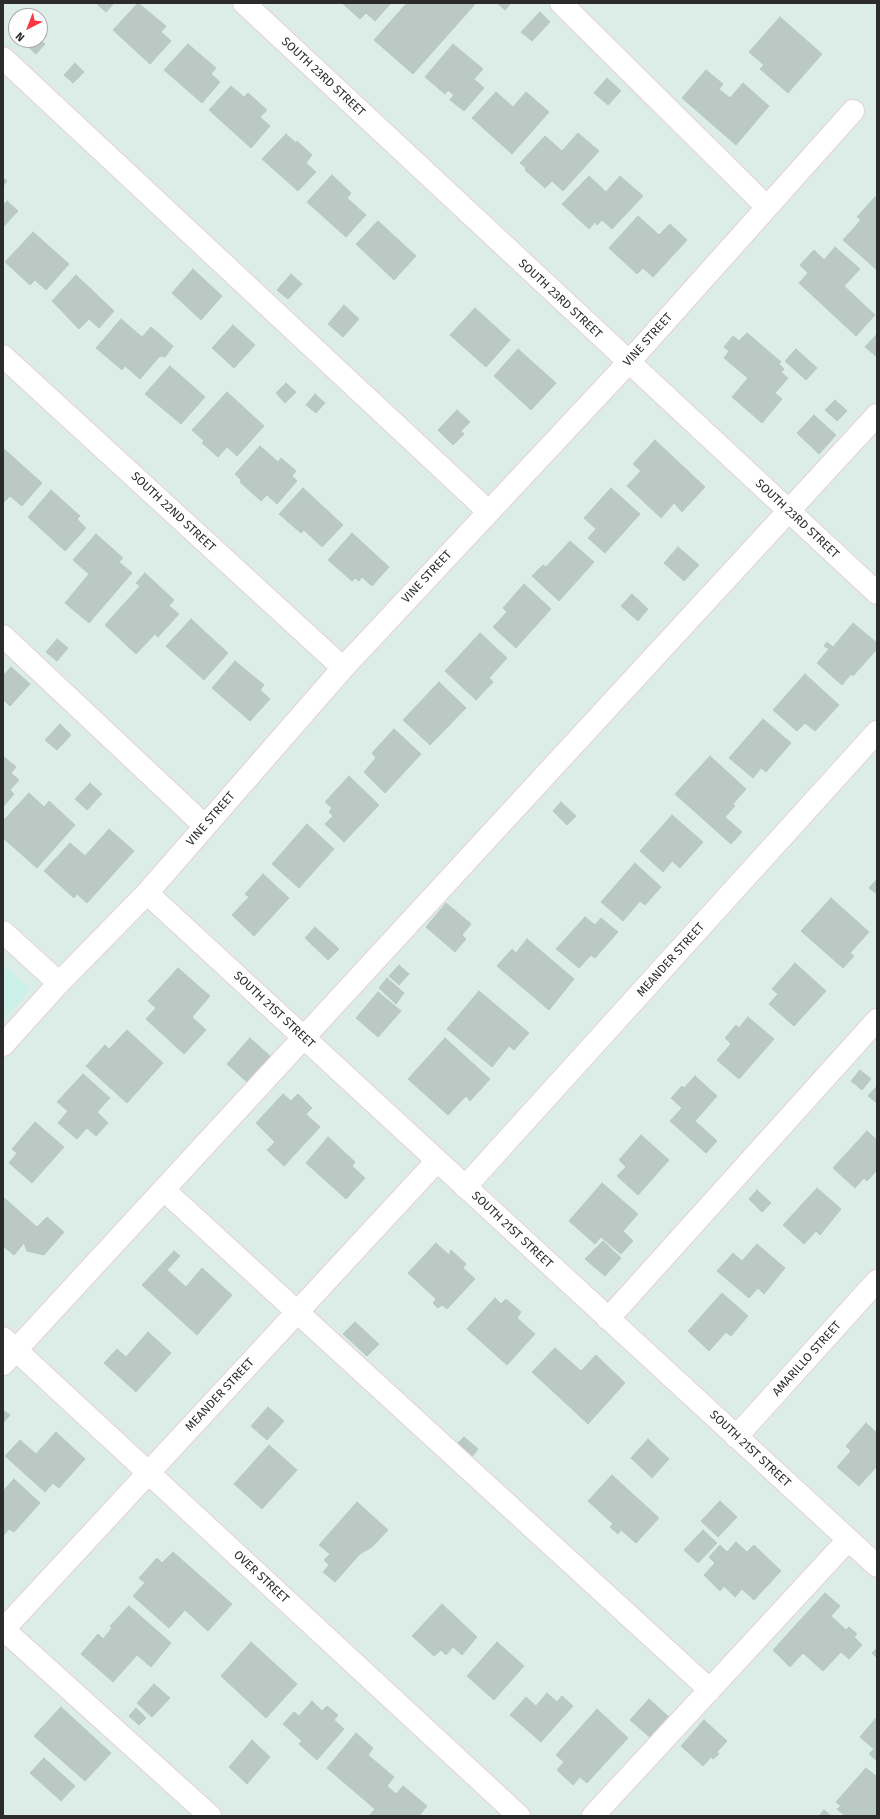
<!DOCTYPE html>
<style>
body{margin:0}
#map{position:relative;width:880px;height:1819px;overflow:hidden;background:#dcede8;font-family:"Fira Sans",sans-serif}
canvas{display:block}
.frame{position:absolute;inset:0;border:4px solid #2b2b2b;pointer-events:none}
.north{position:absolute;left:8px;top:8px;width:40px;height:40px;box-sizing:border-box;background:#fff;border:1px solid #aaa;border-radius:50%;rotate:222deg;font-size:11px;font-weight:700;line-height:16px;text-align:center;color:#2b2b2b}
.north::after{content:'';display:block;margin:auto;width:14px;height:18px;background:#ff3745;clip-path:polygon(50% 0,100% 100%,50% 72%,0 100%)}
</style>
<div id="map">
<canvas width="880" height="1819"></canvas>
<div class="frame"></div>
<div class="north">N</div>
</div>
<script>
const ctx = document.querySelector('canvas').getContext('2d');
ctx.lineJoin = 'round';
function fillPath(path, color) {
  ctx.fillStyle = color;
  ctx.fill(path, 'evenodd');
}
function shape(rows) {
  const path = new Path2D();
  for (const r of rows) {
    path.moveTo(r[0], r[1]);
    for (let i = 2; i < r.length; i += 2) path.lineTo(r[i], r[i + 1]);
  }
  return path;
}
function trace(path, color, width, dash) {
  ctx.strokeStyle = color;
  ctx.lineWidth = width;
  ctx.lineCap = dash ? 'butt' : 'round';
  ctx.setLineDash(dash || []);
  ctx.stroke(path);
}
function drawText(font, color, halo, rows, align = 'center') {
  ctx.font = font + ' "Fira Sans",sans-serif';
  ctx.lineWidth = 3;
  ctx.setLineDash([]);
  ctx.textBaseline = 'middle';
  ctx.strokeStyle = halo;
  ctx.fillStyle = color;
  for (const [text, x, y, turn = 0] of rows) {
    ctx.save();
    ctx.translate(x, y);
    ctx.rotate((+turn || 0) * Math.PI / 180);
    ctx.textAlign = isNaN(turn) ? turn : align;
    if (halo) ctx.strokeText(text, 0, 0);
    ctx.fillText(text, 0, 0);
    ctx.restore();
  }
}
const education = shape([
 [3,965,30,989,3,1019]
]);
const building = shape([
 [96,3,114,3,106,12,96,3],
 [138,3,166,26,161,32,171,41,150,64,113,30,138,3],
 [342,3,391,3,375,21,366,13,360,19,342,3],
 [407,3,476,3,413,74,374,40,407,3],
 [497,3,511,3,505,10,497,3],
 [540,12,550,22,532,41,521,32,540,12],
 [780,17,822,54,788,93,760,69,764,65,749,52,780,17],
 [40,39,45,44,36,54,24,43,27,40,40,39],
 [188,44,216,68,211,74,220,82,202,103,164,70,188,44],
 [453,44,483,69,474,79,484,88,464,111,450,100,454,95,448,90,445,94,425,77,453,44],
 [75,63,84,72,73,83,64,75,75,63],
 [706,70,723,84,719,89,730,98,743,83,769,106,736,145,682,98,706,70],
 [607,78,621,91,608,105,594,93,607,78],
 [231,86,244,97,248,93,267,110,260,117,270,126,251,148,209,110,231,86],
 [496,92,513,107,526,92,549,112,512,154,472,118,496,92],
 [578,133,599,151,563,191,552,181,545,188,525,170,526,168,520,163,545,136,562,151,578,133],
 [286,134,296,143,297,141,312,155,306,163,316,172,298,191,262,159,286,134],
 [332,175,351,193,347,198,366,215,346,237,307,202,332,175],
 [589,176,606,192,620,176,643,196,612,229,602,220,597,225,595,222,589,229,562,204,589,176],
 [3,178,7,181,3,186,3,178],
 [875,197,877,199,877,270,843,240,861,220,857,217,875,197],
 [7,201,18,211,3,227,3,205,7,201],
 [638,216,659,235,670,224,687,240,653,277,643,268,637,274,609,248,638,216],
 [378,221,416,256,394,280,356,244,378,221],
 [33,232,69,264,46,290,35,280,30,285,5,262,33,232],
 [835,247,860,269,844,286,875,315,856,336,799,283,808,273,800,265,814,250,824,260,835,247],
 [193,269,222,296,201,320,172,293,193,269],
 [291,274,302,284,288,299,277,290,291,274],
 [76,275,114,311,99,328,89,319,79,329,52,301,76,275],
 [344,305,359,319,343,337,328,324,344,305],
 [475,308,510,340,486,367,450,335,475,308],
 [121,319,142,337,151,327,173,346,165,357,160,356,140,379,125,366,122,370,96,348,121,319],
 [233,325,255,345,234,368,212,348,233,325],
 [747,333,781,362,779,364,784,369,781,372,788,378,775,393,782,399,762,423,732,397,748,378,724,358,729,351,724,347,733,336,739,341,747,333],
 [877,334,877,357,865,347,877,334],
 [518,349,556,383,531,410,494,376,518,349],
 [796,349,817,368,806,380,785,361,796,349],
 [170,366,205,397,181,424,145,394,170,366],
 [286,383,296,392,285,403,276,393,286,383],
 [227,392,264,426,237,456,227,447,218,457,202,443,204,441,192,430,227,392],
 [315,394,325,403,316,413,306,405,315,394],
 [835,400,847,411,837,421,825,410,835,400],
 [457,410,470,422,461,431,464,434,453,445,438,430,457,410],
 [814,415,836,435,819,454,797,433,814,415],
 [655,440,705,487,682,512,674,503,661,518,627,486,641,471,633,464,655,440],
 [260,446,278,462,281,458,296,471,292,476,297,481,277,504,267,495,261,501,240,482,241,480,235,474,260,446],
 [4,449,42,483,22,506,10,496,3,503,4,449],
 [303,488,343,525,322,547,304,530,301,533,279,514,303,488],
 [611,488,640,514,605,553,588,538,596,529,584,518,611,488],
 [51,490,80,516,77,519,86,528,65,551,28,517,51,490],
 [352,533,389,567,372,586,362,577,359,581,355,578,352,581,328,560,352,533],
 [96,534,123,558,119,562,132,573,89,623,65,603,89,574,73,560,96,534],
 [570,541,594,562,559,601,532,576,543,565,546,567,570,541],
 [678,547,699,565,684,581,664,563,678,547],
 [145,573,174,600,169,606,179,614,158,637,155,634,136,654,105,625,140,586,136,583,145,573],
 [524,584,551,609,516,648,493,627,507,612,503,608,524,584],
 [632,594,648,609,638,621,621,606,632,594],
 [191,619,228,653,204,680,166,646,191,619],
 [853,623,877,643,877,649,853,676,851,674,842,685,817,663,829,649,824,646,827,642,833,647,853,623],
 [480,633,507,658,489,678,493,682,476,700,445,671,480,633],
 [57,639,68,648,57,661,46,652,57,639],
 [235,661,264,685,260,690,270,699,250,721,212,688,235,661],
 [11,667,30,684,10,706,3,699,3,676,11,667],
 [805,674,839,705,815,731,805,723,797,731,773,710,805,674],
 [439,682,466,708,430,745,403,720,439,682],
 [763,719,791,743,766,772,761,768,753,778,729,758,763,719],
 [60,724,71,735,57,750,45,740,60,724],
 [394,729,421,754,385,793,364,772,376,758,372,753,394,729],
 [3,756,16,767,11,773,19,780,10,790,14,794,3,807,3,756],
 [710,756,746,789,733,804,735,806,725,817,742,832,731,844,675,794,710,756],
 [349,776,379,805,344,842,325,824,333,816,329,812,332,808,325,802,349,776],
 [90,783,102,794,87,810,75,799,90,783],
 [29,793,44,807,49,801,75,825,37,868,3,838,3,821,29,793],
 [561,802,576,816,567,825,553,811,561,802],
 [672,815,703,842,680,868,672,861,663,872,640,851,672,815],
 [307,824,334,849,299,888,272,864,307,824],
 [109,829,134,851,87,903,77,894,74,898,44,871,70,843,85,856,109,829],
 [635,863,661,887,645,905,640,901,623,921,601,902,635,863],
 [263,874,289,898,254,936,232,915,249,897,245,894,263,874],
 [877,879,877,894,869,888,877,879],
 [831,898,869,932,850,953,854,956,843,968,801,931,831,898],
 [446,903,471,924,462,935,466,939,455,952,426,927,446,903],
 [585,917,595,925,601,918,618,932,595,958,591,955,579,968,556,949,585,917],
 [315,927,339,949,328,960,305,938,315,927],
 [527,939,574,979,549,1010,497,966,512,949,516,953,527,939],
 [795,963,826,991,794,1026,769,1004,778,994,772,989,795,963],
 [399,965,409,974,399,985,389,976,399,965],
 [178,968,210,996,192,1017,206,1030,184,1054,146,1019,156,1008,148,1001,178,968],
 [387,978,404,993,396,1004,379,988,387,978],
 [479,991,529,1033,514,1050,509,1046,492,1067,447,1029,479,991],
 [378,992,401,1011,378,1037,356,1018,378,992],
 [748,1017,774,1039,739,1079,717,1060,731,1044,725,1038,736,1025,739,1028,748,1017],
 [127,1030,163,1063,127,1103,86,1066,105,1045,109,1049,127,1030],
 [250,1038,271,1057,248,1083,227,1064,250,1038],
 [445,1038,490,1079,470,1101,466,1096,448,1115,408,1079,445,1038],
 [860,1070,871,1079,862,1090,851,1081,860,1070],
 [83,1074,110,1098,97,1112,108,1123,96,1136,87,1128,77,1139,58,1123,68,1111,57,1102,83,1074],
 [695,1076,717,1096,695,1121,717,1141,706,1153,670,1121,682,1108,671,1098,682,1086,684,1088,695,1076],
 [877,1086,877,1103,868,1096,877,1086],
 [283,1094,291,1101,298,1094,312,1108,306,1114,320,1127,284,1166,267,1150,275,1142,256,1123,283,1094],
 [35,1122,64,1147,32,1183,9,1163,17,1153,12,1149,35,1122],
 [867,1131,877,1140,877,1170,867,1181,864,1178,855,1188,833,1168,867,1131],
 [641,1135,669,1160,638,1195,617,1176,626,1167,619,1160,641,1135],
 [328,1137,355,1162,352,1166,365,1178,346,1199,306,1163,328,1137],
 [602,1183,638,1214,623,1231,633,1241,621,1254,601,1237,595,1244,569,1221,602,1183],
 [817,1188,841,1209,820,1235,816,1231,804,1244,783,1225,817,1188],
 [757,1190,771,1203,762,1212,749,1199,757,1190],
 [3,1197,37,1227,47,1217,64,1232,44,1255,27,1251,24,1243,14,1255,3,1246,3,1197],
 [603,1241,621,1258,605,1276,585,1259,603,1241],
 [436,1243,449,1255,451,1250,466,1264,463,1268,475,1279,447,1309,442,1305,438,1308,433,1303,436,1299,408,1273,436,1243],
 [757,1244,785,1268,764,1294,758,1288,749,1298,717,1271,733,1253,742,1261,757,1244],
 [174,1251,180,1256,167,1270,186,1287,202,1268,232,1295,197,1335,142,1285,174,1251],
 [722,1293,748,1316,731,1336,726,1332,709,1351,688,1331,722,1293],
 [495,1298,501,1304,506,1299,521,1312,517,1318,535,1334,507,1365,467,1329,495,1298],
 [355,1322,379,1344,367,1356,343,1334,355,1322],
 [148,1332,171,1353,136,1392,104,1363,117,1349,126,1357,148,1332],
 [555,1348,581,1371,596,1355,625,1383,588,1424,532,1372,555,1348],
 [268,1407,284,1421,267,1440,251,1426,268,1407],
 [3,1410,10,1415,3,1423,3,1410],
 [866,1423,877,1433,877,1466,859,1486,837,1467,851,1451,846,1446,866,1423],
 [56,1432,85,1459,59,1488,53,1483,45,1492,5,1456,20,1440,36,1454,56,1432],
 [464,1437,478,1449,470,1459,455,1446,464,1437],
 [648,1439,669,1459,652,1478,631,1458,648,1439],
 [269,1445,297,1470,262,1509,234,1484,269,1445],
 [612,1475,659,1518,636,1543,621,1530,618,1534,610,1527,613,1524,588,1501,612,1475],
 [14,1479,40,1503,14,1532,9,1529,3,1536,3,1491,14,1479],
 [720,1501,737,1517,718,1537,701,1521,720,1501],
 [357,1502,388,1530,372,1547,360,1554,335,1582,323,1572,329,1565,324,1560,330,1554,319,1545,357,1502],
 [703,1530,717,1543,698,1563,684,1550,703,1530],
 [736,1542,747,1552,754,1545,781,1571,754,1600,742,1589,735,1597,724,1586,720,1591,704,1575,715,1563,709,1557,720,1545,727,1552,736,1542],
 [173,1552,232,1604,208,1631,185,1610,169,1628,133,1596,145,1583,139,1578,157,1558,162,1563,173,1552],
 [825,1593,840,1606,831,1616,846,1630,849,1627,857,1634,854,1637,862,1645,849,1659,841,1652,823,1671,803,1653,790,1667,773,1650,825,1593],
 [442,1604,477,1637,462,1655,453,1647,446,1655,441,1650,434,1656,412,1636,442,1604],
 [129,1606,171,1643,151,1667,137,1655,113,1682,81,1654,98,1634,103,1639,112,1628,110,1626,129,1606],
 [251,1642,297,1684,266,1718,221,1676,251,1642],
 [497,1642,524,1666,494,1700,467,1676,497,1642],
 [877,1648,877,1658,872,1653,877,1648],
 [154,1684,170,1698,152,1717,137,1703,154,1684],
 [547,1693,557,1702,562,1696,573,1706,541,1742,510,1715,526,1697,536,1706,547,1693],
 [649,1699,670,1718,652,1739,630,1720,649,1699],
 [312,1701,322,1711,327,1706,338,1715,334,1720,344,1729,317,1760,299,1744,302,1741,283,1724,294,1712,299,1716,312,1701],
 [61,1707,111,1753,85,1781,34,1736,61,1707],
 [136,1708,146,1718,139,1725,129,1716,136,1708],
 [597,1709,628,1738,587,1783,580,1777,573,1785,557,1770,564,1762,556,1755,597,1709],
 [877,1717,877,1761,869,1754,874,1749,860,1737,877,1717],
 [704,1720,727,1741,717,1752,719,1754,713,1759,711,1757,703,1766,681,1746,704,1720],
 [356,1733,373,1748,368,1755,394,1777,387,1786,396,1794,403,1786,427,1806,419,1816,369,1816,375,1809,327,1768,356,1733],
 [252,1740,270,1757,247,1784,229,1767,252,1740],
 [44,1758,75,1786,61,1801,30,1773,44,1758],
 [866,1768,877,1777,877,1816,845,1816,837,1809,841,1806,836,1802,866,1768],
 [824,1810,831,1816,819,1816,824,1810]
]);
const minor = shape([
 [244,3,877,593],
 [561,3,767,207],
 [3,58,489,512],
 [3,356,343,668],
 [3,636,205,826],
 [147,893,877,1566],
 [3,932,59,983],
 [3,1045,59,983,147,893,343,668,628,363,853,111],
 [465,1187,877,732],
 [164,1190,710,1690],
 [608,1319,877,1020],
 [3,1338,519,1816],
 [3,1364,877,415],
 [736,1437,877,1281],
 [3,1629,210,1816],
 [3,1630,437,1161],
 [593,1816,848,1540]
]);
const streetNames = [
 ["SOUTH 23RD STREET",323,77,43],
 ["SOUTH 23RD STREET",560,299,43],
 ["VINE STREET",648,340,-48],
 ["SOUTH 22ND STREET",173,512,43],
 ["SOUTH 23RD STREET",797,519,43],
 ["VINE STREET",427,577,-47],
 ["VINE STREET",211,819,-49],
 ["MEANDER STREET",671,960,-48],
 ["SOUTH 21ST STREET",274,1010,43],
 ["SOUTH 21ST STREET",512,1230,43],
 ["AMARILLO STREET",807,1359,-48],
 ["MEANDER STREET",220,1395,-47],
 ["SOUTH 21ST STREET",750,1449,43],
 ["OVER STREET",261,1577,43]
];
fillPath(education, '#caf0e8');
fillPath(building, '#bbc9c5');
trace(building, '#b5c9c4', 1);
trace(minor, '#e4d1d2', 24);
trace(minor, '#fff', 22);
drawText('12px', '#2b2b2b', '#fff', streetNames);
</script>
